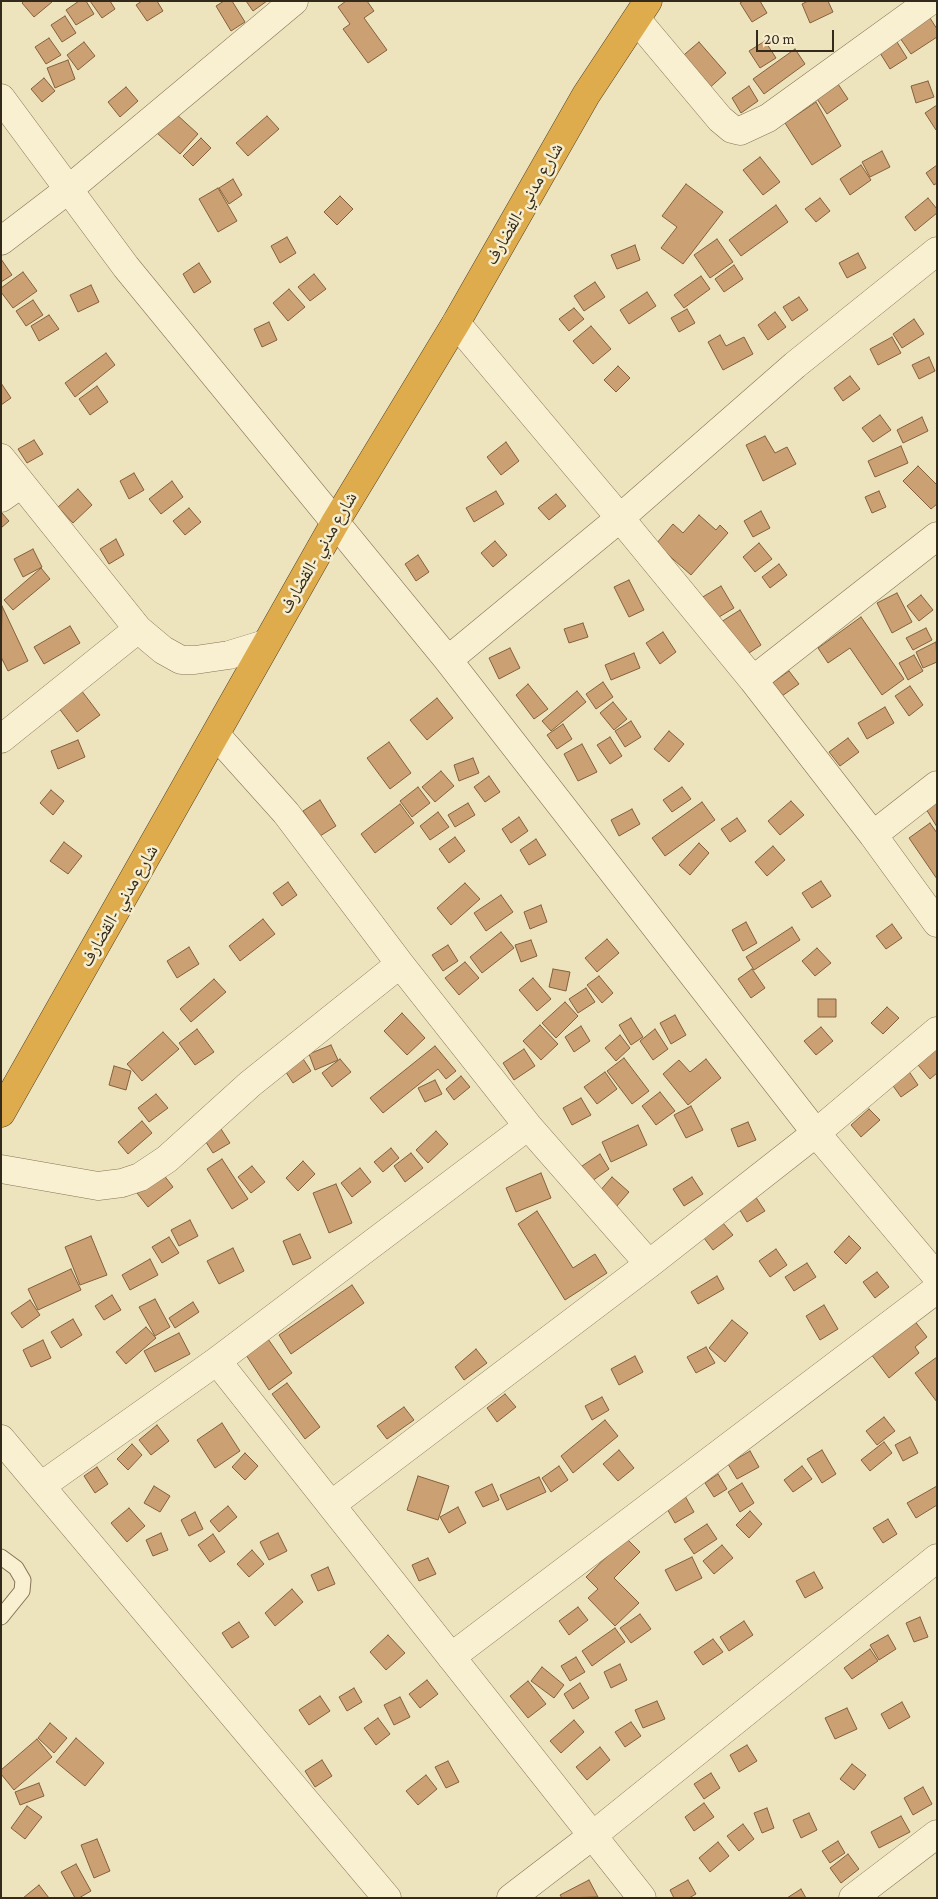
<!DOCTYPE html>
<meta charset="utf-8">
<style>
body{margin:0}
#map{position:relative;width:938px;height:1899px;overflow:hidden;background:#ede4bd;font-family:"Crimson Pro",serif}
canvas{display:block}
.frame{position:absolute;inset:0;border:2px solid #342a1b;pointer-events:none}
.scale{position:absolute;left:756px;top:30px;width:78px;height:22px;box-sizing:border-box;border:2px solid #342a1b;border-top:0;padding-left:6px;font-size:15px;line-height:18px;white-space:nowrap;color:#342a1b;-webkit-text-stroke:4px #f5edcd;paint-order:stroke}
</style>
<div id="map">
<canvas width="938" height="1899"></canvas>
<div class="frame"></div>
<div class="scale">20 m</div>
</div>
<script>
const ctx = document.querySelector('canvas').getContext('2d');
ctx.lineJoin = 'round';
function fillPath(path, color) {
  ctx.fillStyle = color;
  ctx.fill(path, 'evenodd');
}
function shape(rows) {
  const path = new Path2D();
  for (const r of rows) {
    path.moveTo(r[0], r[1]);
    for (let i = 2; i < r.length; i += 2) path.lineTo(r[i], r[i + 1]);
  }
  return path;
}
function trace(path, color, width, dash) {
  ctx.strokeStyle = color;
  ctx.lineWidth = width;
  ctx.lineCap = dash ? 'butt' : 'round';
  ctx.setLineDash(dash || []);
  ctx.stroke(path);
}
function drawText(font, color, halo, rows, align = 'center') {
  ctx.font = font + ' "Crimson Pro","Noto Naskh Arabic",serif';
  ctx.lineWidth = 5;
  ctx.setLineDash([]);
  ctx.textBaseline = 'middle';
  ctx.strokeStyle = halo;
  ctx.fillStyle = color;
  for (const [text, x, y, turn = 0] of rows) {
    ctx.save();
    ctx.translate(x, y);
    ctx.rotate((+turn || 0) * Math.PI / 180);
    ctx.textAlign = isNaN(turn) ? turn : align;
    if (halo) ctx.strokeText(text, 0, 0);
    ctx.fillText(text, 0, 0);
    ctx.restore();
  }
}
const building = shape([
 [24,1,51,1,52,2,34,17,22,3,24,1],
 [79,1,86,1,94,14,76,25,66,10,79,1],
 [90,1,110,1,115,9,102,18,90,1],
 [142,1,157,1,163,11,147,21,136,5,142,1],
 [224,1,232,1,245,22,231,31,216,6,224,1],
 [246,1,267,1,253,11,246,1],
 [346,1,367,1,374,11,364,18,387,50,368,63,343,29,350,24,338,7,346,1],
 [743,1,760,1,767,13,752,22,740,3,743,1],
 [808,1,828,1,833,12,810,23,802,4,808,1],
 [65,16,76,33,62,42,51,25,65,16],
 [930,18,937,29,937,37,911,54,900,38,930,18],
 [49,38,61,55,46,64,35,47,49,38],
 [765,41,776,58,760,68,749,51,765,41],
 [84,42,95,56,78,70,67,55,84,42],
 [699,42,726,73,705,92,678,60,699,42],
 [897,42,907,58,890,69,880,53,897,42],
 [795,49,805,64,764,94,753,79,795,49],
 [68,60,75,79,55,88,47,68,68,60],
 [44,78,55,91,42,102,31,89,44,78],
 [928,81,934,97,916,103,911,86,928,81],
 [838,84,848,99,827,114,817,99,838,84],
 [749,86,758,101,741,113,732,98,749,86],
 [126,87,138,101,120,117,108,102,126,87],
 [816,102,841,146,812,165,785,123,816,102],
 [937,105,937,129,936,130,925,113,937,105],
 [175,113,198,134,180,154,157,133,175,113],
 [267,116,279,129,248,156,236,143,267,116],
 [201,138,211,148,193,166,183,156,201,138],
 [882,151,890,167,870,177,862,162,882,151],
 [760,157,780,182,763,195,743,170,760,157],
 [861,165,871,180,850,195,840,179,861,165],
 [937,165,937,183,934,185,926,173,937,165],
 [233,179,242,195,229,204,219,188,233,179],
 [686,184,723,212,683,264,661,248,677,227,662,216,686,184],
 [218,188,237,221,218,232,199,199,218,188],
 [340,196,353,209,337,225,324,212,340,196],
 [820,198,830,211,816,222,805,209,820,198],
 [928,198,937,209,937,213,915,231,905,217,928,198],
 [776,205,788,222,741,256,729,240,776,205],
 [287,237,296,253,280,263,271,246,287,237],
 [717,239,733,262,710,278,694,255,717,239],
 [635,245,640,260,617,269,611,255,635,245],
 [858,253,866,268,847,278,839,263,858,253],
 [1,259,12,275,1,282,1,259],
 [199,263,211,282,194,293,183,274,199,263],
 [734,265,743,279,724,292,715,279,734,265],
 [23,272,37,291,13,308,1,292,1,288,23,272],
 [314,274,326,289,310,301,298,287,314,274],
 [701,276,710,289,684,308,674,295,701,276],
 [595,282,605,297,584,311,574,296,595,282],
 [91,285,99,302,78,312,70,295,91,285],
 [289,289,305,307,288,321,273,303,289,289],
 [647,292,656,306,629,324,620,310,647,292],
 [799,297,808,310,792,321,783,307,799,297],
 [33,300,43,315,26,326,16,311,33,300],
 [574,308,584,319,569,331,559,319,574,308],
 [687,309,695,323,679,332,671,318,687,309],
 [775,312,786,327,768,340,758,325,775,312],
 [49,315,59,329,39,341,31,326,49,315],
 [914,319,924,334,902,348,893,334,914,319],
 [269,322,277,340,262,347,254,329,269,322],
 [591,326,611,349,593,364,573,341,591,326],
 [720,335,726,346,744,337,753,354,723,370,708,342,720,335],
 [892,337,901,353,878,365,870,349,892,337],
 [106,353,115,365,75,397,65,383,106,353],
 [929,357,935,371,919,379,912,365,929,357],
 [618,366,630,378,616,392,604,380,618,366],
 [850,376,860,389,843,401,834,388,850,376],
 [1,383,11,398,1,405,1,383],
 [97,386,108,402,90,415,79,399,97,386],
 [880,415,891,430,873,442,862,428,880,415],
 [922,417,928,431,903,443,897,430,922,417],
 [765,436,775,453,787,447,796,464,763,481,746,445,765,436],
 [34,440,43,454,27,463,18,449,34,440],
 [506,442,519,461,501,475,487,457,506,442],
 [901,446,908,463,875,477,868,461,901,446],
 [918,466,937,485,937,504,931,509,903,481,918,466],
 [134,473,144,490,129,499,120,481,134,473],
 [172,481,183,497,161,514,149,499,172,481],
 [78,489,92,505,73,523,58,507,78,489],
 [496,491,504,504,474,522,466,508,496,491],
 [879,491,886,507,872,513,865,497,879,491],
 [556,494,566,506,549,520,538,508,556,494],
 [189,508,201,522,185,535,173,521,189,508],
 [761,511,770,528,753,537,744,521,761,511],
 [1,512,9,521,1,528,1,512],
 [699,515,716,530,720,525,728,533,691,575,656,544,673,524,683,533,699,515],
 [116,539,124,555,109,564,100,549,116,539],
 [495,541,507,555,493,567,481,553,495,541],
 [759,543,772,559,755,572,743,557,759,543],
 [33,549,42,567,23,577,14,559,33,549],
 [418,555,429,572,416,581,405,564,418,555],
 [779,564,787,575,770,588,762,577,779,564],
 [41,568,50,579,13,610,4,600,41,568],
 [629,580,644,610,629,617,614,587,629,580],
 [721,586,734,608,714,620,701,598,721,586],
 [897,593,912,622,892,633,877,603,897,593],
 [921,595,933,610,919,621,907,606,921,595],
 [2,606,28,661,8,671,1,657,2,606],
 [740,610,761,645,743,657,721,622,740,610],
 [861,617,904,679,882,695,850,648,828,663,818,648,861,617],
 [583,623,588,637,569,643,564,629,583,623],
 [70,626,80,643,44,664,34,647,70,626],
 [926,628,932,640,913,650,906,638,926,628],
 [663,632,676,652,660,664,646,643,663,632],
 [936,642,937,662,923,668,916,652,936,642],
 [510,648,520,668,499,679,489,658,510,648],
 [634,653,640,668,611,680,605,665,634,653],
 [914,655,923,671,908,680,899,663,914,655],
 [789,671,799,684,782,696,772,683,789,671],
 [603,682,613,697,596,709,586,694,603,682],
 [528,684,548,709,534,719,516,695,528,684],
 [910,686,923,705,909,716,895,696,910,686],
 [81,690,100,715,77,732,58,707,81,690],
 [577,691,586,702,551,731,542,721,577,691],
 [437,698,453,718,427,740,410,720,437,698],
 [613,702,627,719,614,730,600,713,613,702],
 [885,707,894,723,867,739,858,723,885,707],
 [631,721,641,737,625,747,615,731,631,721],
 [563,724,572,739,557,749,547,735,563,724],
 [669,731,684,744,669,762,654,749,669,731],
 [610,737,622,756,610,764,597,745,610,737],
 [848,738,859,752,840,766,829,752,848,738],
 [78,740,85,757,58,769,51,751,78,740],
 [389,742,411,773,390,789,367,758,389,742],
 [582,744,597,772,578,781,564,754,582,744],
 [473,758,479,773,459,781,454,765,473,758],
 [441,771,454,786,435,802,422,787,441,771],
 [489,776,500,792,485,802,474,787,489,776],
 [418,787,430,803,412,817,400,801,418,787],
 [682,787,691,799,672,812,663,800,682,787],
 [51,790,64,801,53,815,40,803,51,790],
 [320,800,336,826,320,836,303,811,320,800],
 [791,801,804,815,780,835,768,821,791,801],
 [702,802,715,820,665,856,652,838,702,802],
 [937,802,937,827,926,809,937,802],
 [468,803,475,815,455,827,448,815,468,803],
 [400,804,414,823,375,853,361,834,400,804],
 [632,809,640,824,619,836,611,820,632,809],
 [438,812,449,827,430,840,420,826,438,812],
 [519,817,528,831,511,843,502,829,519,817],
 [737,818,746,831,730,842,721,829,737,818],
 [930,823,937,833,937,879,909,838,930,823],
 [455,837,465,851,449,863,439,849,455,837],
 [536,839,546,855,529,865,520,850,536,839],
 [64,842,82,856,68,874,50,861,64,842],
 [699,843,709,853,690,875,679,865,699,843],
 [773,846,785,860,767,876,755,862,773,846],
 [821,881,831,896,812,908,802,893,821,881],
 [288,882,297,895,282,906,273,893,288,882],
 [465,883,480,899,451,925,437,908,465,883],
 [501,895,513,912,486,931,474,913,501,895],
 [541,905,547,922,530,929,524,912,541,905],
 [263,919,275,934,240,961,229,946,263,919],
 [746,922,757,943,743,951,732,930,746,922],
 [892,924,902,938,886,949,876,936,892,924],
 [792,927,800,940,754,970,746,957,792,927],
 [501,932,514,948,482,973,470,957,501,932],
 [607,939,619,953,597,972,585,958,607,939],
 [531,940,537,956,521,962,515,945,531,940],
 [448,945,458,961,443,971,432,955,448,945],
 [189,947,199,964,177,978,167,961,189,947],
 [817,948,831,963,815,976,802,961,817,948],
 [465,962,479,978,459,995,445,978,465,962],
 [553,969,570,972,566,991,549,987,553,969],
 [752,969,765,988,751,998,738,979,752,969],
 [599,976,613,993,602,1003,587,985,599,976],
 [533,978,551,999,537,1011,519,990,533,978],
 [214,979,226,992,191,1022,180,1009,214,979],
 [586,988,595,1002,578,1013,569,999,586,988],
 [818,999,836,999,836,1017,818,1017,818,999],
 [565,1002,578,1016,556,1038,542,1023,565,1002],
 [887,1007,899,1018,883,1034,871,1023,887,1007],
 [402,1013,425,1038,407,1055,384,1031,402,1013],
 [675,1015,686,1035,671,1044,660,1023,675,1015],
 [631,1018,643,1037,631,1045,619,1025,631,1018],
 [540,1025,558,1044,541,1060,523,1041,540,1025],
 [581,1026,590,1041,574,1052,565,1037,581,1026],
 [821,1027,833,1041,816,1055,804,1041,821,1027],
 [197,1029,214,1052,195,1065,179,1043,197,1029],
 [655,1029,668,1049,653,1060,640,1041,655,1029],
 [163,1032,179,1049,142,1081,127,1064,163,1032],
 [620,1035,630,1048,616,1061,605,1048,620,1035],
 [331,1045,338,1060,315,1070,309,1054,331,1045],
 [435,1046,456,1071,446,1079,438,1069,383,1113,370,1098,435,1046],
 [937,1047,937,1073,930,1079,918,1065,937,1047],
 [524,1049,535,1066,514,1080,503,1063,524,1049],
 [300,1054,311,1071,293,1083,282,1066,300,1054],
 [624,1058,649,1091,632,1104,607,1071,624,1058],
 [340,1059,351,1072,332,1087,322,1073,340,1059],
 [706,1059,721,1078,688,1105,663,1074,679,1060,690,1072,706,1059],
 [114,1066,131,1071,126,1090,109,1085,114,1066],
 [908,1070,918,1085,901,1097,891,1083,908,1070],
 [605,1072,617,1089,597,1104,584,1087,605,1072],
 [461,1076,470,1087,454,1100,446,1089,461,1076],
 [435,1080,442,1094,425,1102,418,1088,435,1080],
 [660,1092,675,1111,656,1125,642,1106,660,1092],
 [156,1094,168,1108,149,1122,138,1108,156,1094],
 [581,1098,591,1115,572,1125,563,1108,581,1098],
 [691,1106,703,1130,686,1138,674,1115,691,1106],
 [869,1109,880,1120,861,1137,851,1125,869,1109],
 [142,1121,152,1133,128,1154,118,1142,142,1121],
 [748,1122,756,1140,738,1147,731,1129,748,1122],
 [638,1125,647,1145,611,1162,602,1142,638,1125],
 [221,1129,230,1143,213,1153,204,1139,221,1129],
 [436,1131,448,1144,428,1163,416,1150,436,1131],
 [391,1148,399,1158,383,1172,374,1162,391,1148],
 [411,1153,423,1168,405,1182,394,1166,411,1153],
 [600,1154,609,1169,592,1181,582,1166,600,1154],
 [222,1159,248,1199,232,1209,207,1169,222,1159],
 [303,1161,315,1174,298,1191,286,1178,303,1161],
 [252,1166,265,1182,251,1193,238,1177,252,1166],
 [360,1168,371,1182,352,1197,341,1183,360,1168],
 [541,1173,551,1198,516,1212,506,1188,541,1173],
 [163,1174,173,1187,148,1207,137,1193,163,1174],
 [612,1177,629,1192,615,1208,598,1193,612,1177],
 [692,1177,703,1194,684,1206,673,1189,692,1177],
 [336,1184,352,1223,329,1233,313,1193,336,1184],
 [755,1196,765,1211,747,1222,738,1207,755,1196],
 [537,1211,573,1268,595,1254,607,1273,565,1300,518,1224,537,1211],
 [190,1220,198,1236,179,1246,171,1230,190,1220],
 [723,1223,733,1235,713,1250,704,1238,723,1223],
 [300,1234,311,1258,293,1265,283,1241,300,1234],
 [91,1236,107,1275,80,1285,65,1247,91,1236],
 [849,1236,861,1248,846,1264,834,1252,849,1236],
 [169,1237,179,1253,162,1263,152,1247,169,1237],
 [233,1248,244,1271,219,1284,207,1261,233,1248],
 [776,1249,787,1265,770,1277,759,1261,776,1249],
 [150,1259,158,1275,130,1290,122,1275,150,1259],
 [807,1263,816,1277,794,1291,785,1277,807,1263],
 [71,1269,81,1290,38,1310,28,1289,71,1269],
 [877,1272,889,1287,875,1298,863,1282,877,1272],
 [717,1276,724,1289,698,1304,691,1292,717,1276],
 [352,1285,364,1303,291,1354,279,1335,352,1285],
 [112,1295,121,1310,104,1320,95,1306,112,1295],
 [155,1299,170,1327,155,1336,139,1307,155,1299],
 [30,1300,40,1315,22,1328,11,1313,30,1300],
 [193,1302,199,1312,175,1328,169,1318,193,1302],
 [824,1305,838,1329,820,1340,806,1316,824,1305],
 [73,1319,82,1335,61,1348,51,1332,73,1319],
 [732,1320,748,1333,725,1362,709,1348,732,1320],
 [914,1320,927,1337,915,1347,919,1353,889,1378,871,1354,914,1320],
 [146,1327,156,1338,126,1364,116,1352,146,1327],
 [179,1333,190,1354,155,1372,144,1351,179,1333],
 [268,1339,292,1373,269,1390,246,1355,268,1339],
 [43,1340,51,1358,31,1367,23,1350,43,1340],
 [706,1347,715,1363,696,1373,687,1357,706,1347],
 [476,1349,487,1363,464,1380,455,1367,476,1349],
 [635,1356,643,1372,619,1385,611,1369,635,1356],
 [937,1357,937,1402,915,1373,937,1357],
 [287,1383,320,1427,305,1439,272,1394,287,1383],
 [505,1394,516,1407,497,1422,487,1408,505,1394],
 [602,1397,609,1410,592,1420,585,1406,602,1397],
 [404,1407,414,1420,387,1439,377,1426,404,1407],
 [884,1417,895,1431,877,1445,866,1431,884,1417],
 [605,1420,618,1436,573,1473,561,1456,605,1420],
 [222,1423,240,1451,215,1468,197,1440,222,1423],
 [157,1425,169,1441,151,1455,139,1440,157,1425],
 [910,1437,918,1453,903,1461,895,1445,910,1437],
 [884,1442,892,1453,870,1471,861,1460,884,1442],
 [132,1444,142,1455,128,1470,117,1459,132,1444],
 [619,1450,634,1468,618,1481,603,1464,619,1450],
 [822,1450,836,1474,822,1483,807,1459,822,1450],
 [750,1451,759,1467,737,1479,728,1464,750,1451],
 [245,1453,258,1466,245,1480,232,1467,245,1453],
 [559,1466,568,1480,551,1492,542,1478,559,1466],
 [802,1466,812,1479,793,1492,784,1480,802,1466],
 [97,1467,108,1484,95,1493,84,1476,97,1467],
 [718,1474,727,1489,714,1497,705,1483,718,1474],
 [418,1476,449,1486,438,1520,407,1510,418,1476],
 [539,1477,546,1492,507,1510,500,1495,539,1477],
 [742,1483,754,1503,740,1512,728,1492,742,1483],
 [492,1484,499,1500,483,1507,475,1492,492,1484],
 [154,1486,170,1496,160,1512,144,1503,154,1486],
 [937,1486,937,1505,916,1518,907,1503,937,1486],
 [685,1496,694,1512,675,1523,666,1507,685,1496],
 [228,1506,237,1517,219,1532,210,1521,228,1506],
 [458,1507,466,1523,449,1533,440,1517,458,1507],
 [129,1508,145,1526,127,1542,111,1523,129,1508],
 [750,1511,762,1524,749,1538,736,1525,750,1511],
 [195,1512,203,1529,189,1536,181,1520,195,1512],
 [888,1519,897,1534,883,1543,873,1528,888,1519],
 [707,1524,717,1539,694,1554,684,1539,707,1524],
 [161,1533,168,1550,153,1556,146,1540,161,1533],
 [278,1533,287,1551,269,1560,260,1542,278,1533],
 [213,1534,225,1552,210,1562,198,1545,213,1534],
 [626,1538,640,1552,614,1578,639,1603,615,1626,588,1598,598,1589,586,1577,626,1538],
 [722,1545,733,1558,714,1574,703,1561,722,1545],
 [252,1550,264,1564,249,1577,237,1564,252,1550],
 [692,1557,702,1578,676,1591,665,1570,692,1557],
 [428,1558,436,1574,419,1581,412,1565,428,1558],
 [328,1567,335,1584,318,1591,311,1575,328,1567],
 [814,1572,823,1588,805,1598,796,1581,814,1572],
 [292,1589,303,1602,275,1626,265,1613,292,1589],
 [578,1607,588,1620,569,1635,559,1621,578,1607],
 [640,1614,651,1629,631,1643,620,1628,640,1614],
 [920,1617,928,1637,914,1642,906,1623,920,1617],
 [744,1621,753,1635,729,1651,720,1637,744,1621],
 [239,1622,249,1637,232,1648,222,1633,239,1622],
 [615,1628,625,1642,592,1666,582,1651,615,1628],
 [388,1635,405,1653,386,1670,370,1652,388,1635],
 [888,1635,896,1649,879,1660,870,1645,888,1635],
 [713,1639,723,1652,703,1665,694,1652,713,1639],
 [870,1649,878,1661,852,1679,844,1668,870,1649],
 [576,1657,585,1672,570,1681,561,1666,576,1657],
 [620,1664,627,1680,611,1688,604,1672,620,1664],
 [542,1667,564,1685,554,1698,531,1681,542,1667],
 [427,1680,438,1694,420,1708,409,1694,427,1680],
 [528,1681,546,1704,528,1718,510,1696,528,1681],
 [580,1683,589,1698,573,1709,564,1694,580,1683],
 [354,1688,362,1702,347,1711,339,1697,354,1688],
 [320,1696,330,1711,309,1725,299,1710,320,1696],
 [400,1697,410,1717,394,1725,384,1705,400,1697],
 [657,1701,665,1719,643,1728,635,1710,657,1701],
 [902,1702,910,1717,889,1729,881,1714,902,1702],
 [847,1708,857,1729,835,1739,825,1718,847,1708],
 [378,1718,390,1734,376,1745,364,1728,378,1718],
 [574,1720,584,1732,561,1753,550,1741,574,1720],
 [631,1722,641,1736,625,1747,615,1732,631,1722],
 [50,1723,67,1738,54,1753,38,1738,50,1723],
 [76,1738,104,1763,85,1786,56,1762,76,1738],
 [37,1739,52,1757,14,1790,1,1774,1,1770,37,1739],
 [747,1745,757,1761,739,1772,730,1755,747,1745],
 [600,1747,610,1760,587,1780,576,1767,600,1747],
 [322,1760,332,1776,315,1787,305,1771,322,1760],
 [448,1761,459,1782,446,1788,435,1767,448,1761],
 [852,1764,866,1775,854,1790,840,1779,852,1764],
 [711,1773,720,1788,704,1799,694,1784,711,1773],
 [426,1775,437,1789,418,1805,406,1791,426,1775],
 [39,1783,44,1796,20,1805,15,1792,39,1783],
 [923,1787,932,1804,913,1815,904,1798,923,1787],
 [704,1803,714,1817,694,1831,685,1817,704,1803],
 [27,1806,42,1817,25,1839,11,1828,27,1806],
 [767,1808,774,1828,762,1833,754,1813,767,1808],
 [809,1813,817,1830,801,1838,793,1820,809,1813],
 [901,1816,910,1832,879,1848,871,1832,901,1816],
 [743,1824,754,1839,739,1851,727,1836,743,1824],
 [97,1839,110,1871,94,1878,81,1845,97,1839],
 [838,1841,845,1853,830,1863,822,1851,838,1841],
 [718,1842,729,1856,710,1872,699,1858,718,1842],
 [848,1854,859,1869,841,1883,830,1868,848,1854],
 [76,1864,91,1891,79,1898,75,1898,61,1872,76,1864],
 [589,1880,598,1897,562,1898,560,1895,589,1880],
 [688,1880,696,1894,689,1898,674,1898,670,1890,688,1880],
 [39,1885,49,1898,23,1898,39,1885],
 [801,1889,806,1898,787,1898,801,1889]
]);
const lane = shape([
 [1,1557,16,1568,23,1580,22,1591,1,1617]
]);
const street = shape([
 [637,20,720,119,732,129,740,131,768,118,930,1],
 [1,98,126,267,448,660,816,1133,937,1277],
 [1,241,69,189,294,1],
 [456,323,620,518,753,680,873,835,937,923],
 [1,458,138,629,163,650,181,660,195,660,229,655,265,644],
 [1,498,21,484],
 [448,660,620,518,795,365,937,251],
 [753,680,937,536],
 [216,735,286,813,400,964,528,1126,649,1264],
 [1,739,138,629],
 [873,835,937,785],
 [1,1169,98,1186,122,1183,140,1177,167,1159,250,1084,400,964],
 [217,1361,642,1898],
 [1,1439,387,1898],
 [41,1486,217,1361,528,1126],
 [331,1505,649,1264,816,1133,937,1031],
 [451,1657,937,1289],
 [511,1898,592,1836,937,1558],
 [853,1898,937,1834]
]);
const highway = shape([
 [1,1113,336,521,456,323,586,95,648,1]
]);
const streetNames = [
 ["شارع مدني -القضارف",524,204,-60],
 ["شارع مدني -القضارف",318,553,-60],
 ["شارع مدني -القضارف",119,906,-60]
];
fillPath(building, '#cba073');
trace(building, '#84603d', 1);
trace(lane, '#857457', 17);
trace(street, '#857457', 29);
trace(highway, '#52412b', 29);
trace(lane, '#f8f0d0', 15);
trace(street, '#f8f0d0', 28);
trace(highway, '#deac4d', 28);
drawText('18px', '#342a1b', '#f5edcd', streetNames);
</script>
